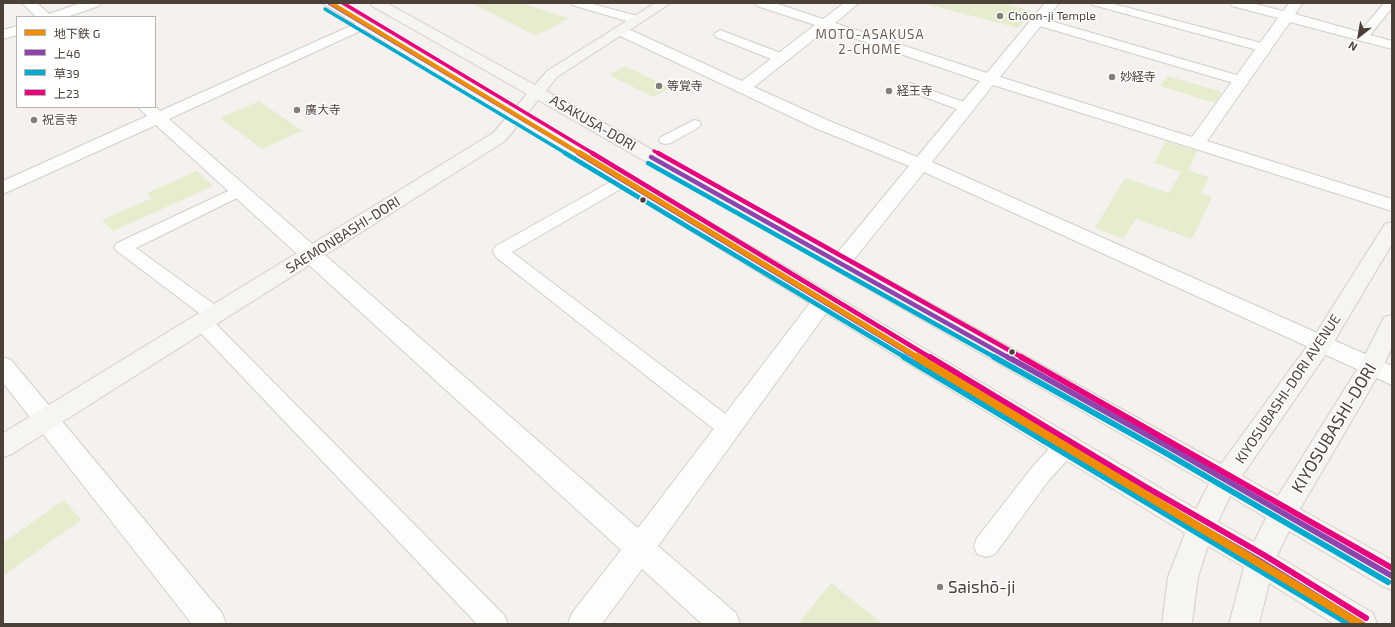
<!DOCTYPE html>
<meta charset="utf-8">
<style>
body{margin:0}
#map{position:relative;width:1395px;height:627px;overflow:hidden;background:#f4f1ee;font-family:"Exo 2","Noto Sans JP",sans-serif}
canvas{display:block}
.frame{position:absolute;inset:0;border:4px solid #4b4139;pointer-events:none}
.legend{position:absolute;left:16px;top:16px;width:140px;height:92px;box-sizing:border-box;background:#fff;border:1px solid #b7b3b0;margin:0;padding:5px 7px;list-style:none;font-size:12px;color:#4b4139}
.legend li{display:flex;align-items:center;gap:8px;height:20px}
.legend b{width:20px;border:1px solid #b7b3b0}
.north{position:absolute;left:1339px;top:16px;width:40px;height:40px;-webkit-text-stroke:3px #fff;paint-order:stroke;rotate:211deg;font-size:11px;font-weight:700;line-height:16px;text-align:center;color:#4b4139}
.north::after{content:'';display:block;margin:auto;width:14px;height:18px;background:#4b4139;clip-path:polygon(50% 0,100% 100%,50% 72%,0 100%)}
</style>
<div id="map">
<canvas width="1395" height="627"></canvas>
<div class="frame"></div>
<ul class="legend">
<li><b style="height:5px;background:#ed8d06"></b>地下鉄 G</li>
<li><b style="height:5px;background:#8e44ad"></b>上46</li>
<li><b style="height:5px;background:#00a9ce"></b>草39</li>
<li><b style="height:5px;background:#e5007d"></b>上23</li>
</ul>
<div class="north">N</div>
</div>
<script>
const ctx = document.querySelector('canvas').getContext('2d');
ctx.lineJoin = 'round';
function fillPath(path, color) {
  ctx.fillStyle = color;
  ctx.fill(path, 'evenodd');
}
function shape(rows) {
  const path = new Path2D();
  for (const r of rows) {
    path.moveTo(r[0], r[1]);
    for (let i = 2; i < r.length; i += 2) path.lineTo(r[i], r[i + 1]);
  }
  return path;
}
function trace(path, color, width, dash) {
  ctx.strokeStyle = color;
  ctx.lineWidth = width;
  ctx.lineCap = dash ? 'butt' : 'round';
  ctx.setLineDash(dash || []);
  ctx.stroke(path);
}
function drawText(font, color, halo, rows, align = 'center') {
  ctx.font = font + ' "Exo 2","Noto Sans JP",sans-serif';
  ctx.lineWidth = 3;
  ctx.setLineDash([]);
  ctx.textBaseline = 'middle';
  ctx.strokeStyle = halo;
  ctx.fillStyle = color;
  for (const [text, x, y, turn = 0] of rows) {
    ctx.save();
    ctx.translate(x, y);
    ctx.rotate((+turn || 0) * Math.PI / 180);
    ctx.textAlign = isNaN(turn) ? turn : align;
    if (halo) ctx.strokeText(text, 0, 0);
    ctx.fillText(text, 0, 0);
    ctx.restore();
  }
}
const green = shape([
 [476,3,521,3,568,18,551,29,534,35,474,4],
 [923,3,1001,3,1032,11,1018,28],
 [625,66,670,88,653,97,609,75],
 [1168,76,1222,92,1215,103,1160,86],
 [259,101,302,131,262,149,220,118],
 [1166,141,1197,151,1188,170,1209,177,1201,193,1212,197,1192,239,1136,219,1123,239,1095,228,1125,178,1169,193,1181,172,1154,163],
 [197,171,213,186,113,231,102,220,152,198,147,193],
 [64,500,81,520,3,576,3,543],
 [831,583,883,624,798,624]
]);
const lane = shape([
 [570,3,589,3,641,17,643,20,637,24,572,5,570,3],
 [1091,3,1110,3,1269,45,1271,48,1269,51,1261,51,1093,5,1091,3],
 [1384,3,1392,3,1392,8,1366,40,1358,40,1356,37,1358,34,1384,3],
 [1037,17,1247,78,1249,81,1247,84,1242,85,1237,84,1033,24,1031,21,1033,18,1037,17],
 [720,30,786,55,787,58,781,62,776,61,716,37,714,34,720,30],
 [911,83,972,105,974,108,972,111,962,111,906,90,904,87,906,84,911,83],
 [694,120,699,121,701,124,699,127,671,143,666,144,661,143,659,140,661,137,694,120],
 [625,175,631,177,633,180,631,183,512,252,736,422,739,428,736,434,728,437,720,434,497,258,494,254,493,250,496,246,619,177,625,175],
 [241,185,247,187,249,190,247,193,136,248,222,310,225,315,222,320,213,321,504,615,508,624,477,624,196,328,193,323,196,318,203,316,117,251,114,247,117,243,241,185],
 [1065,438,1073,440,1076,447,1073,454,1049,480,995,554,986,557,977,554,974,546,977,538,1033,466,1057,440,1065,438]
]);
const street = shape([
 [22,3,37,3,49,14,81,3,101,3,99,6,67,17,36,17,22,3],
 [755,3,775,3,823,19,844,3,859,3,835,23,987,73,1045,3,1059,3,1000,77,1192,137,1278,18,1232,6,1230,3,1252,3,1283,11,1289,3,1303,3,1295,14,1392,41,1392,49,1290,22,1207,141,1392,199,1392,211,993,85,932,162,1392,366,1392,385,924,172,848,267,841,269,834,267,831,262,834,257,909,166,815,128,616,34,614,31,616,28,626,28,742,81,815,25,757,6,755,3],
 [827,29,980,81,917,157,827,120,754,87,827,29],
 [364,20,369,21,371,24,369,27,169,119,638,528,816,295,824,292,832,295,835,300,832,305,658,546,736,613,740,624,702,624,642,569,602,624,568,624,572,613,621,550,156,125,3,194,3,181,147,116,138,107,155,106,160,111,364,20],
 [17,26,17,35,3,39,3,30,17,26],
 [3,357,11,360,222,613,226,624,192,624,3,383,3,357]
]);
const secondary = shape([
 [322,3,338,3,515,108,527,94,372,6,370,3,387,3,535,85,547,71,655,3,671,3,557,77,546,91,1221,464,1313,338,1385,224,1392,222,1392,244,1329,350,1242,476,1278,496,1361,363,1384,317,1392,315,1392,347,1383,367,1300,509,1392,560,1392,590,1382,586,1289,531,1277,556,1373,613,1377,624,1334,624,1269,583,1259,624,1229,624,1244,567,1208,546,1198,577,1192,624,1162,624,1168,577,1185,533,518,125,505,141,12,454,3,457,3,433,493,133,506,118,322,3],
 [538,100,1209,484,1196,509,527,114,538,100],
 [1230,496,1266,518,1254,542,1218,522,1230,496]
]);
const bus1Far2 = shape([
 [329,3,580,154]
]);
const bus1Far1 = shape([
 [578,153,917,358],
 [651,157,1009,358]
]);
const bus1 = shape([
 [916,357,1140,492,1260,561,1362,624],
 [1008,357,1167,446,1392,576]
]);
const bus2Far2 = shape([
 [325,9,567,154]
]);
const bus2Far1 = shape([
 [565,153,906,358],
 [648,163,996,358]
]);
const bus2 = shape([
 [904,357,1349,624],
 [994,357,1164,452,1388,582]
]);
const bus3Far2 = shape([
 [343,3,594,154],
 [654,151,660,154]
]);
const bus3Far1 = shape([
 [592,153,931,358],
 [658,153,1023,358]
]);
const bus3 = shape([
 [930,357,1144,486,1264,555,1366,618],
 [1021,357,1392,568]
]);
const metro1Far2 = shape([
 [331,3,581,154]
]);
const metro1Far1 = shape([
 [580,153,919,358]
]);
const metro1 = shape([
 [917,357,1360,624]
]);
const markers = [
 [1000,16,4,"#867f78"],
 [1112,77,4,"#867f78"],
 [659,86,4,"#867f78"],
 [889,91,4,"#867f78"],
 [297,110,4,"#867f78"],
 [34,120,4,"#867f78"],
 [643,200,3.5,"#4b4139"],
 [1012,352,3.5,"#4b4139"],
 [940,587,4,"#867f78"]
];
const farPoinames = [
 ["Chōon-ji Temple",1008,16],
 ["妙経寺",1120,77],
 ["等覚寺",667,86],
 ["経王寺",897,91],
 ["廣大寺",305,110],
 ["祝言寺",42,120]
];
const farNeighbourhoodnames = [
 ["MOTO-ASAKUSA",870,35],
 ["2-CHOME",870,50]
];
const streetNames = [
 ["ASAKUSA-DORI",593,123,30],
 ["SAEMONBASHI-DORI",343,235,-32],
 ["KIYOSUBASHI-DORI AVENUE",1288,389,-56]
];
const nearStreetnames = [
 ["KIYOSUBASHI-DORI",1334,428,-59]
];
const nearPoinames = [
 ["Saishō-ji",948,587]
];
fillPath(green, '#e6edce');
trace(lane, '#d2cfcb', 2);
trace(street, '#d2cfcb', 2);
trace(secondary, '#d5cec6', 2);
fillPath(lane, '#fdfdfc');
fillPath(street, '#fdfdfc');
fillPath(secondary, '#f7f5f1');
trace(bus1Far2, '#8e44ad', 3.5);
trace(bus1Far1, '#8e44ad', 4.5);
trace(bus1, '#8e44ad', 6);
trace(bus2Far2, '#00a9ce', 3.5);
trace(bus2Far1, '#00a9ce', 4.5);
trace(bus2, '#00a9ce', 6);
trace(bus3Far2, '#e5007d', 3.5);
trace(bus3Far1, '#e5007d', 4.5);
trace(bus3, '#e5007d', 6);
trace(metro1Far2, '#ed8d06', 4);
trace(metro1Far1, '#ed8d06', 5.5);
trace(metro1, '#ed8d06', 8);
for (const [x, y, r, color] of markers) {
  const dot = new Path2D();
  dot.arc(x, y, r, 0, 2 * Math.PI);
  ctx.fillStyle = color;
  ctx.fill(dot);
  trace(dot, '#fff', 1.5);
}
drawText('12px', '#4b4139', '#fff', farPoinames, 'left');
ctx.letterSpacing = '1px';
drawText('13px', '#6e5d50', '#fff', farNeighbourhoodnames);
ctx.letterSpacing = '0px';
drawText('14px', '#4b4139', '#fff', streetNames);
drawText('17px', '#4b4139', '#fff', nearStreetnames);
drawText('17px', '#4b4139', '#fff', nearPoinames, 'left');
</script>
